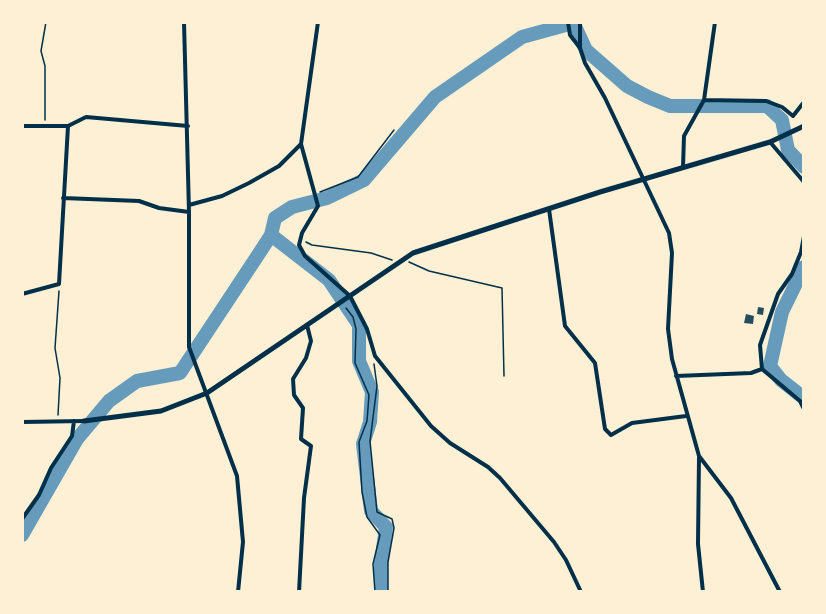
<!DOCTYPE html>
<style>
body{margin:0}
#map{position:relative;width:826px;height:614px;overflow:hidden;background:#fdf0d5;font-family:Figtree,sans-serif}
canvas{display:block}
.frame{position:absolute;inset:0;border:24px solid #fdf0d5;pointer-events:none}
</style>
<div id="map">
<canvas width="826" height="614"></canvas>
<div class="frame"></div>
</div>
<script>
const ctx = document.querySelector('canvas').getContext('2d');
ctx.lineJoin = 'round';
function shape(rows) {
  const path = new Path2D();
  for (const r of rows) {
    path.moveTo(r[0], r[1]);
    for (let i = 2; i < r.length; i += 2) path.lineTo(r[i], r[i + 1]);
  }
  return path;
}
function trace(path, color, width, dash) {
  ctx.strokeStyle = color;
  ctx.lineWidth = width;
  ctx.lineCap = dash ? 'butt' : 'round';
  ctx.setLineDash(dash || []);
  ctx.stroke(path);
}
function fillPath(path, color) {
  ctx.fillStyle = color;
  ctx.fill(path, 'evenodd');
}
const river = shape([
 [573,22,586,50,627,86,648,97,670,106,767,106,782,120,788,150,804,167],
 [271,235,329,280,359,325,359,361,372,392,370,422,363,444,371,511,386,527,381,563,381,592],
 [804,267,782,312,770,366,781,380,804,398],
 [22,535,77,439,109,401,137,381,180,373,260,252,271,235,275,218,292,207,327,198,364,180,435,97,522,37,573,23]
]);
const building = shape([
 [758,307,764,308,763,315,757,314],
 [746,314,754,316,753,324,744,323]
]);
const path = shape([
 [45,120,45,66,41,51,46,22],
 [320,192,358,177,394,130],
 [306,242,312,245,371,253,392,260],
 [409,262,429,271,502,288,504,376],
 [346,308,353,317,356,329,355,363,369,395,367,421,359,442,362,492,367,517,380,535,373,564,375,592],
 [374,364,377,386,370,441,377,512,392,519,394,528,388,562,388,592],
 [58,415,60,378,55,348,59,291]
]);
const minor = shape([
 [184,22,189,212,189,347,237,476,243,542,238,592],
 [318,22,301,144,318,206,302,233,299,245,305,256,350,296,367,329,375,356,431,426,450,443,488,467,500,478,554,542,566,560,581,592],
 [568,22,570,35,580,48,585,63,605,98,669,233,672,253,668,329,672,359,699,456,731,498,780,592],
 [580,22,580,48],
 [704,100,766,101,782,107,793,116,804,102],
 [22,126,68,126,86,117,188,126],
 [770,142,804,182],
 [683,167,684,136,704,100,715,22],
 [63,198,139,201,159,208,189,212],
 [189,205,222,196,249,183,279,166,301,144],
 [549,209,565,326,595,363,605,429,611,435,632,423,686,416],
 [22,294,59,284,68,126],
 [762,369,800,401,804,409],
 [676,376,751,373,762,369,760,345,778,294,792,274,801,252,804,236],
 [22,422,84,421],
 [699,457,698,544,703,592],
 [22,519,39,495,51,468,72,436,74,421],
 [299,592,304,498,311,446,301,439,303,408,294,395,293,379,306,358,311,341,307,325]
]);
const tertiary = shape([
 [84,421,161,411,207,393,413,253,600,192,770,142,804,126]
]);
trace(river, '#669bbc', 14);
fillPath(building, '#264d5e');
trace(path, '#003049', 1.5);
trace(minor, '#003049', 4);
trace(tertiary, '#003049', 5);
</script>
